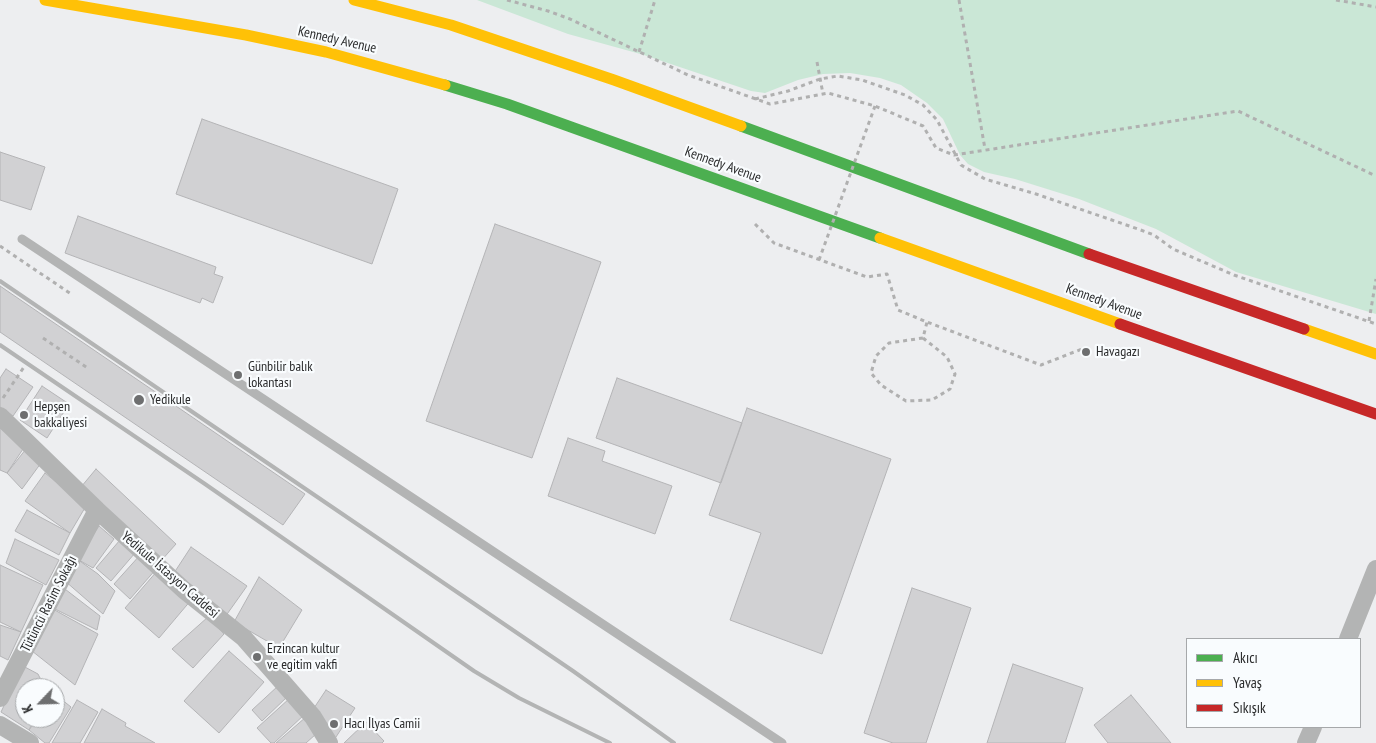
<!DOCTYPE html>
<meta charset="utf-8">
<style>
body{margin:0}
#map{position:relative;width:1376px;height:743px;overflow:hidden;background:#edeef0;font-family:"PT Sans Narrow",sans-serif}
canvas{display:block}
.legend{position:absolute;left:1186px;top:638px;width:175px;height:90px;box-sizing:border-box;background:#f9fcfe;border:1px solid #a6a8aa;margin:0;padding:6px 9px;list-style:none;font-size:15px;color:#292a2b}
.legend li{display:flex;align-items:center;gap:10px;height:25px}
.legend b{width:25px;border:1px solid #a6a8aa}
.north{position:absolute;left:15px;top:678px;width:50px;height:50px;box-sizing:border-box;background:#f9fcfe;border:1px solid #a6a8aa;border-radius:50%;rotate:246deg;font-size:14px;font-weight:700;line-height:20px;text-align:center;color:#292a2b}
.north::after{content:'';display:block;margin:auto;width:18px;height:22px;background:#6e6f70;clip-path:polygon(50% 0,100% 100%,50% 72%,0 100%)}
</style>
<div id="map">
<canvas width="1376" height="743"></canvas>
<ul class="legend">
<li><b style="height:6px;background:#4caf50"></b>Akıcı</li>
<li><b style="height:6px;background:#ffc107"></b>Yavaş</li>
<li><b style="height:6px;background:#c62828"></b>Sıkışık</li>
</ul>
<div class="north">K</div>
</div>
<script>
const ctx = document.querySelector('canvas').getContext('2d');
ctx.lineJoin = 'round';
function fillPath(path, color) {
  ctx.fillStyle = color;
  ctx.fill(path, 'evenodd');
}
function shape(rows) {
  const path = new Path2D();
  for (const r of rows) {
    path.moveTo(r[0], r[1]);
    for (let i = 2; i < r.length; i += 2) path.lineTo(r[i], r[i + 1]);
  }
  return path;
}
function trace(path, color, width, dash) {
  ctx.strokeStyle = color;
  ctx.lineWidth = width;
  ctx.lineCap = dash ? 'butt' : 'round';
  ctx.setLineDash(dash || []);
  ctx.stroke(path);
}
function drawText(font, color, halo, rows, align = 'center') {
  ctx.font = font + ' "PT Sans Narrow",sans-serif';
  ctx.lineWidth = 4.5;
  ctx.setLineDash([]);
  ctx.textBaseline = 'middle';
  ctx.strokeStyle = halo;
  ctx.fillStyle = color;
  for (const [text, x, y, turn = 0] of rows) {
    ctx.save();
    ctx.translate(x, y);
    ctx.rotate((+turn || 0) * Math.PI / 180);
    ctx.textAlign = isNaN(turn) ? turn : align;
    if (halo) ctx.strokeText(text, 0, 0);
    ctx.fillText(text, 0, 0);
    ctx.restore();
  }
}
const green = shape([
 [477,0,1376,0,1376,314,1236,272,1156,229,1079,199,1015,179,984,172,968,164,960,155,943,119,927,103,901,85,880,78,850,73,823,74,798,80,765,93,751,91,644,55,568,34]
]);
const building = shape([
 [202,119,398,189,372,264,176,194,202,119],
 [0,152,45,167,31,210,0,200,0,152],
 [78,216,216,267,214,274,223,277,213,303,202,298,200,303,65,253,78,216],
 [495,224,601,262,532,458,426,421,495,224],
 [0,286,305,494,283,525,0,332,0,286],
 [6,369,33,387,13,416,0,407,0,378,6,369],
 [617,378,742,423,721,483,596,438,617,378],
 [42,386,69,404,47,438,20,420,42,386],
 [747,408,891,459,822,654,730,620,761,533,709,515,747,408],
 [0,428,25,446,7,473,0,470,0,428],
 [568,438,605,451,602,461,672,486,655,534,548,496,568,438],
 [26,449,41,463,22,489,7,473,26,449],
 [96,469,176,544,160,562,81,487,96,469],
 [45,473,86,506,70,533,25,501,45,473],
 [27,510,70,533,59,555,15,531,27,510],
 [99,526,114,539,93,568,77,559,99,526],
 [15,539,59,560,46,585,6,563,15,539],
 [120,540,135,553,111,581,96,568,120,540],
 [191,547,247,586,225,617,172,576,191,547],
 [141,554,157,568,130,599,114,584,141,554],
 [77,559,98,574,115,591,103,614,65,581,77,559],
 [0,565,43,585,21,632,0,622,0,565],
 [158,570,192,599,159,638,125,608,158,570],
 [259,577,302,610,279,648,234,622,259,577],
 [61,586,100,616,97,630,53,608,61,586],
 [912,588,971,608,926,743,893,743,864,733,912,588],
 [51,608,98,634,75,685,32,651,51,608],
 [208,617,224,634,193,668,172,649,208,617],
 [0,625,21,632,8,660,0,656,0,625],
 [229,651,264,682,219,733,184,701,229,651],
 [1013,664,1083,688,1065,743,987,743,1013,664],
 [23,666,38,674,45,688,25,688,25,718,35,718,29,730,1,712,23,666],
 [278,686,288,696,262,721,252,710,278,686],
 [326,690,355,708,334,740,314,708,326,690],
 [56,695,71,707,49,743,45,743,29,730,38,718,55,718,56,695],
 [1131,695,1171,743,1108,743,1094,725,1131,695],
 [290,698,305,714,274,743,271,743,257,728,290,698],
 [77,700,98,712,80,743,52,743,77,700],
 [102,709,126,723,125,726,155,743,84,743,102,709],
 [306,717,316,734,306,743,276,743,306,717],
 [366,722,384,741,382,743,344,743,366,722]
]);
const path = shape([
 [507,0,548,11,570,19,688,75,770,104,828,93,875,106,923,126,936,148,954,155,1238,111,1376,176],
 [959,0,985,149],
 [1336,0,1376,7],
 [639,52,655,0],
 [817,62,823,94],
 [755,99,788,91,820,79,838,76,862,80,905,95,923,105,937,120,961,165,985,179,1036,194,1138,229,1154,235,1173,249,1234,275,1376,324],
 [755,224,774,243,867,277,887,274,898,310,927,322,1041,365,1082,349],
 [0,246,71,294],
 [1369,321,1376,279],
 [43,338,89,369],
 [923,338,947,357,955,374,950,389,932,400,906,401,881,385,871,373,876,356,889,343,923,338,927,322],
 [3,398,24,367]
]);
const lane = shape([
 [22,239,782,743]
]);
const street = shape([
 [0,416,97,510,184,590,244,638,313,717,329,743],
 [1348,639,1376,569],
 [0,698,97,510],
 [0,725,30,743],
 [1306,743,1313,727]
]);
const fast = shape([
 [445,85,507,104,880,238],
 [741,126,1089,254]
]);
const slow = shape([
 [45,0,246,35,326,52,445,85],
 [354,0,451,25,614,80,741,126],
 [880,238,1120,324],
 [1304,329,1376,354]
]);
const jam = shape([
 [1089,254,1304,329],
 [1120,324,1376,414]
]);
const rail = shape([
 [0,281,573,671,674,743],
 [0,345,205,484,474,671,519,698,610,743]
]);
const pathBridge = shape([
 [819,260,875,106]
]);
const markers = [
 [1086,352,5,"#6e6f70"],
 [238,375,5,"#6e6f70"],
 [139,400,6,"#6e6f70"],
 [24,415,5,"#6e6f70"],
 [257,657,5,"#6e6f70"],
 [334,724,5,"#6e6f70"]
];
const streetNames = [
 ["Kennedy Avenue",337,40,13],
 ["Kennedy Avenue",723,165,20],
 ["Kennedy Avenue",1104,302,20],
 ["Yedikule İstasyon Caddesi",170,575,41],
 ["Tütüncü Rasim Sokağı",49,604,-63]
];
const poiNames = [
 ["Havagazı",1096,352],
 ["Günbilir balık",248,367],
 ["lokantası",248,383],
 ["Yedikule",150,400],
 ["Hepşen",34,407],
 ["bakkaliyesi",34,423],
 ["Erzincan kultur",267,649],
 ["ve egitim vakfi",267,665],
 ["Hacı İlyas Camii",344,724]
];
fillPath(green, '#cae7d6');
fillPath(building, '#d1d1d3');
trace(building, '#b4b4b6', 1);
trace(path, '#b0b0b0', 3, [4, 4]);
trace(lane, '#b3b4b4', 9);
trace(street, '#b3b4b4', 18);
trace(fast, '#4caf50', 11);
trace(slow, '#ffc107', 11);
trace(jam, '#c62828', 11);
trace(rail, '#b3b4b4', 4);
trace(pathBridge, '#b0b0b0', 3, [4, 4]);
for (const [x, y, r, color] of markers) {
  const dot = new Path2D();
  dot.arc(x, y, r, 0, 2 * Math.PI);
  ctx.fillStyle = color;
  ctx.fill(dot);
  trace(dot, '#f9fcfe', 2);
}
drawText('14px', '#292a2b', '#f9fcfe', streetNames);
drawText('14px', '#292a2b', '#f9fcfe', poiNames, 'left');
</script>
